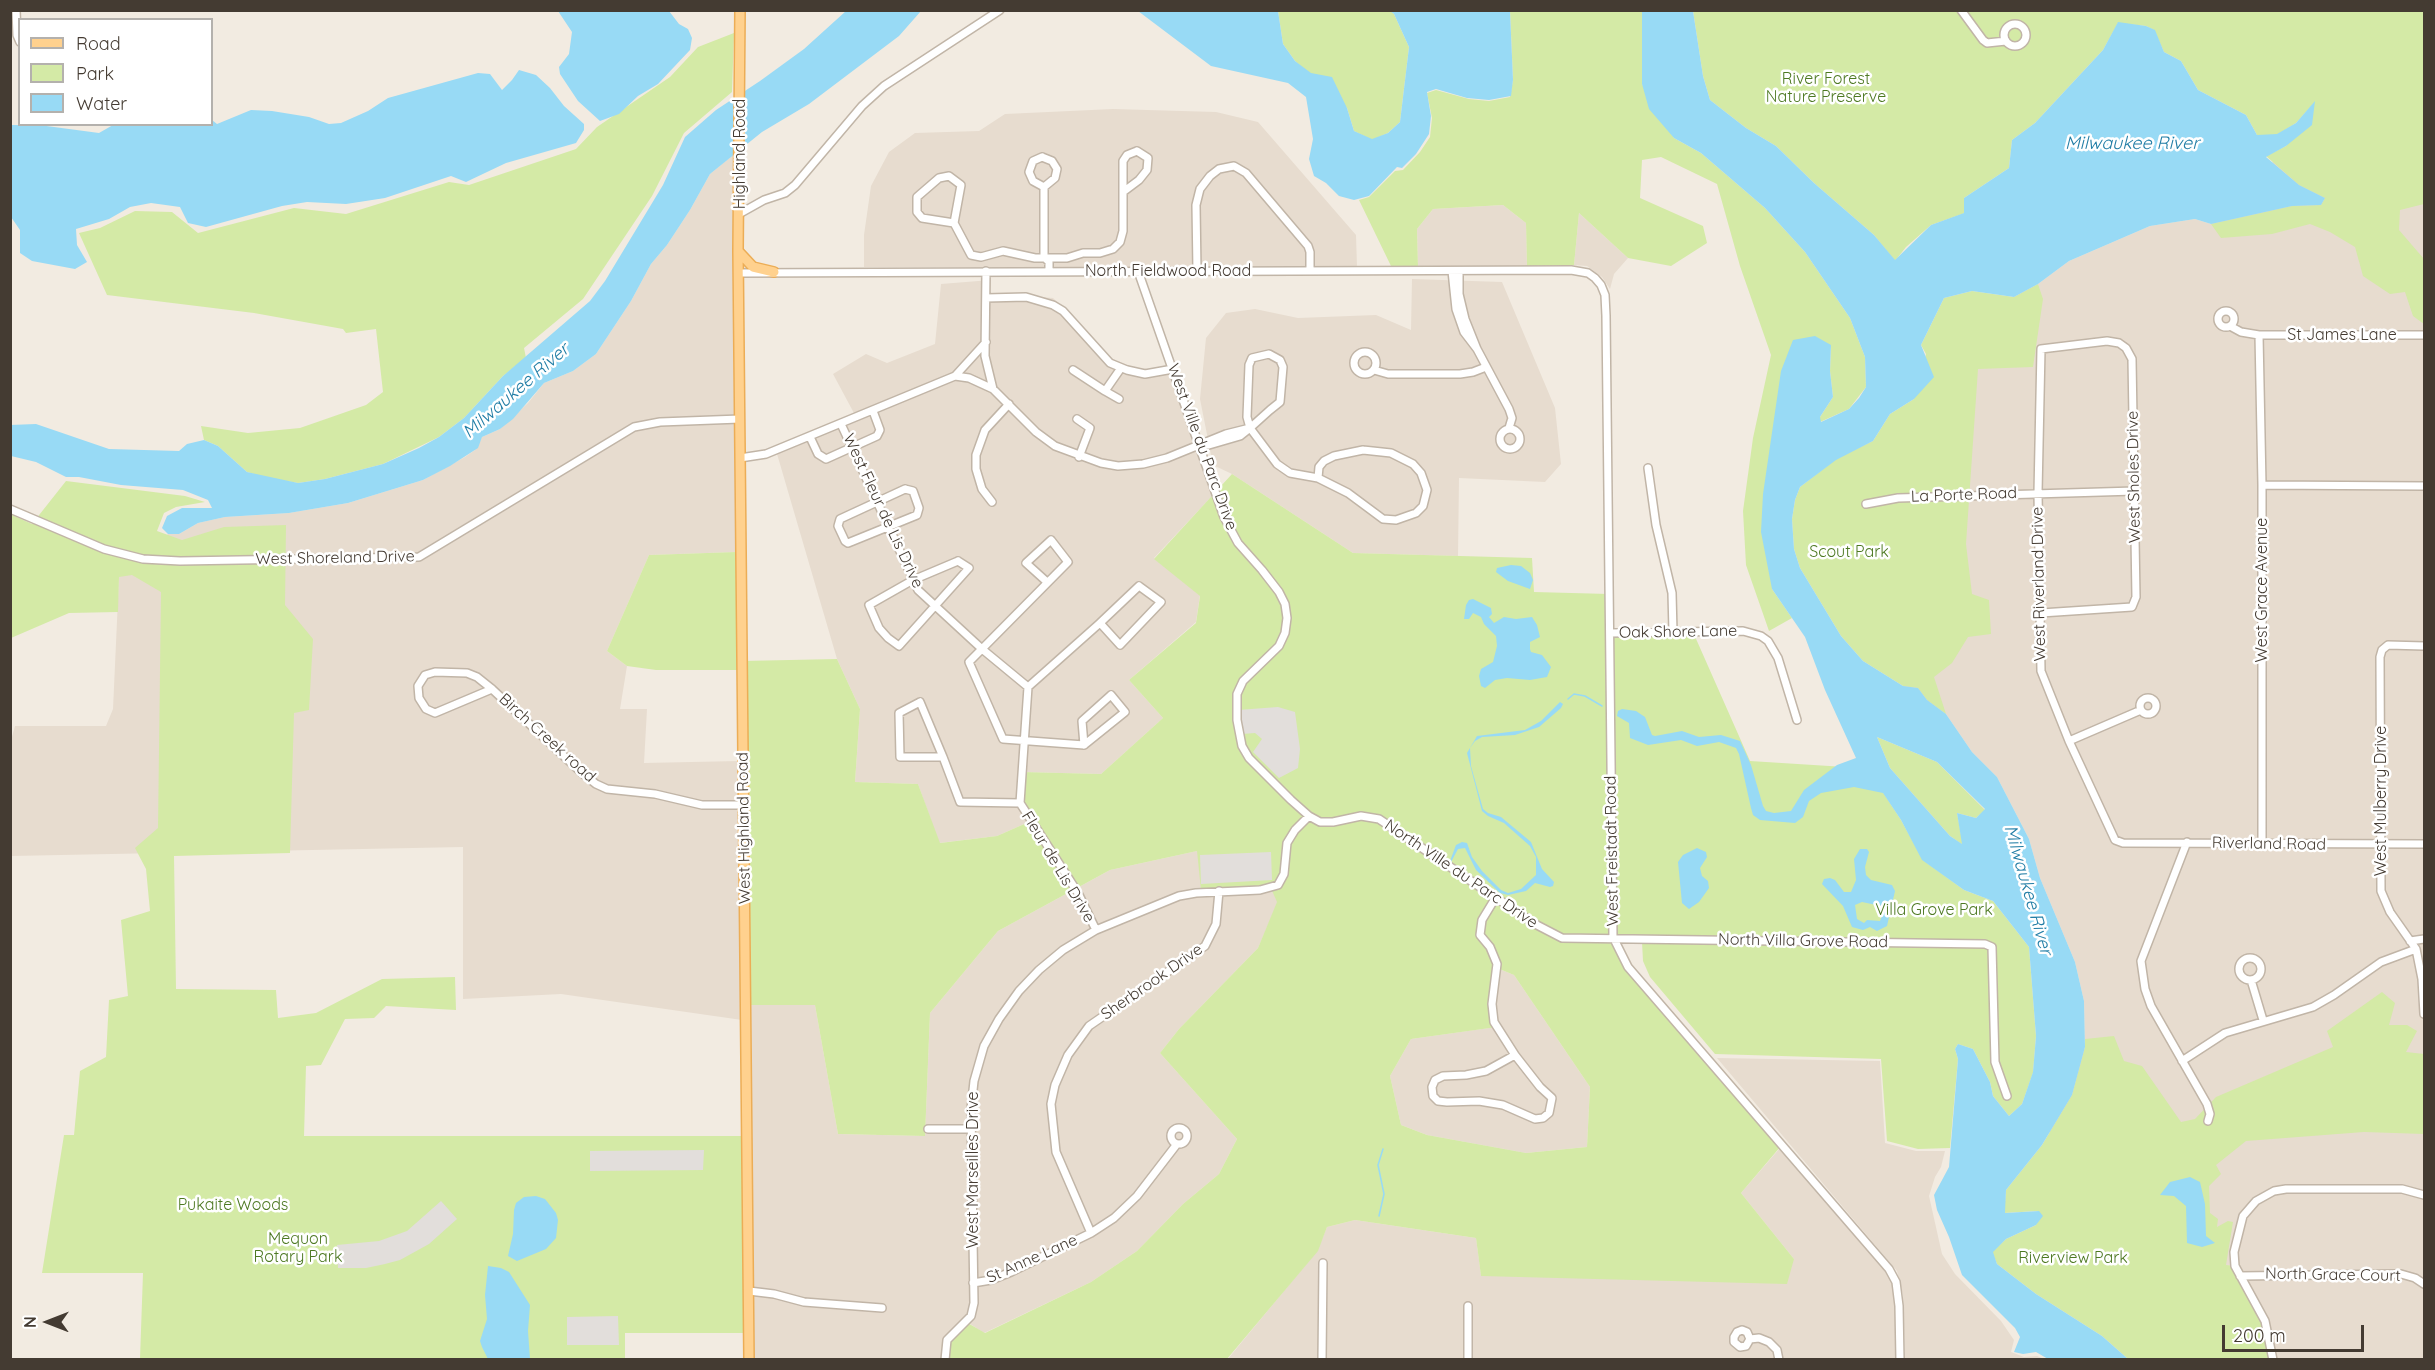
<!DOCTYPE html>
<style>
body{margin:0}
#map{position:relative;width:2435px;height:1370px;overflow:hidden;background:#f2ebe1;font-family:Quicksand,sans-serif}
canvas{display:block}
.frame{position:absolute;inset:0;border:12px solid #443b32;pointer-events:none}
.legend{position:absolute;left:18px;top:18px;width:195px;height:108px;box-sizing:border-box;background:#fff;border:2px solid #b4b1ad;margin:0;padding:8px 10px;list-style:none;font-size:18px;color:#443b32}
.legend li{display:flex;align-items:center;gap:12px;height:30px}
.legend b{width:30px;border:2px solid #b4b1ad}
.north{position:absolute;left:18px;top:1292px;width:60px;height:60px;-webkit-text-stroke:4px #fff;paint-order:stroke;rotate:270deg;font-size:16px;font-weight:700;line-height:24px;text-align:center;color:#443b32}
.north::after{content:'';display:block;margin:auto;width:21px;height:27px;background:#443b32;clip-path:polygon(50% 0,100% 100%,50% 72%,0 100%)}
.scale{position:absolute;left:2222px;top:1325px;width:142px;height:27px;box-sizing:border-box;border:3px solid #443b32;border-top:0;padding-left:8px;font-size:18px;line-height:21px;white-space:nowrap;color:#443b32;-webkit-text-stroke:4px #fff;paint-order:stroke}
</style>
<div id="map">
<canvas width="2435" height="1370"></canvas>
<div class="frame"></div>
<ul class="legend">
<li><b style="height:8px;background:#ffd18e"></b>Road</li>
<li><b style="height:16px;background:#d4eaa6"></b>Park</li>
<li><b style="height:16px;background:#98daf5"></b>Water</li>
</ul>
<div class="north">N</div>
<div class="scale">200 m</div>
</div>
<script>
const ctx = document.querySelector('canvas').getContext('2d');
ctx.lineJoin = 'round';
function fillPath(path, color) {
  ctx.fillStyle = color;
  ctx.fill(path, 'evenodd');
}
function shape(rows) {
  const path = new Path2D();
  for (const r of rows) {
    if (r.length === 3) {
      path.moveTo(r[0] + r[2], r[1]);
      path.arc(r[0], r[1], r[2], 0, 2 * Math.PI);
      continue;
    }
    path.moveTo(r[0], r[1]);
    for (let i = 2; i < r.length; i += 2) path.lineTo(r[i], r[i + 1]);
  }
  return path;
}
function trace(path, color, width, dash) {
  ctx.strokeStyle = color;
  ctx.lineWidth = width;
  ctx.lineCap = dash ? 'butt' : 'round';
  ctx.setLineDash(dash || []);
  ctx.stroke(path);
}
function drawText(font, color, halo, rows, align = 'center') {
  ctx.font = font + ' Quicksand,sans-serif';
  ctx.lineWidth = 5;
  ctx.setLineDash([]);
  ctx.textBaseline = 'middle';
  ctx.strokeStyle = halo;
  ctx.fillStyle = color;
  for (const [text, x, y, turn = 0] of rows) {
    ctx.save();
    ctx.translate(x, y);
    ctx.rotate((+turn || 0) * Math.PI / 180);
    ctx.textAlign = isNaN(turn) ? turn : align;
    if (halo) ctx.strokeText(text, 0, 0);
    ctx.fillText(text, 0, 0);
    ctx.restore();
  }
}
const residential = shape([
 [2424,11,2424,1359,2275,1359,2268,1324,2236,1266,2126,1265,2049,1132,2085,1047,2084,1001,2075,962,2040,878,2029,839,1997,777,1972,752,1946,714,1903,686,1840,457,1873,441,2014,297,2038,284,2069,261,2150,226,2195,219,2211,224],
 [1113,109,1216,112,1258,122,1356,235,1357,267,864,267,864,235,871,186,889,152,915,133,979,131,1005,114],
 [733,155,736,552,649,555,607,651,627,666,620,709,647,709,644,763,739,761,742,1020,561,994,463,999,463,847,11,856,10,744,15,726,106,726,113,709,119,577,168,534,179,534,198,523,225,517,289,513,348,503,423,480,465,457,475,450,482,437,500,429,528,403,544,383,573,371,596,354,631,301,651,264,667,245,690,210,710,174],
 [1503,205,1526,223,1527,266,1418,267,1417,229,1433,209],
 [1579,213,1628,258,1614,274,1610,289,1602,277,1587,266,1574,265],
 [1412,279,1502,282,1555,408,1561,464,1545,482,1459,478,1458,556,1353,553,1232,474,1213,465,1200,399,1206,338,1226,313,1255,309,1298,318,1376,315,1411,330],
 [991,280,990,293,1053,298,1073,317,1108,356,1129,369,1160,370,1167,365,1213,495,1154,558,1200,595,1196,622,1129,680,1163,718,1101,774,1022,772,1031,821,997,836,939,843,918,784,855,782,860,709,837,659,775,447,855,415,833,374,866,354,887,363,935,344,941,284],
 [1197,851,1271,886,1278,902,1258,948,1179,1029,1160,1053,1237,1139,1219,1174,1183,1204,1137,1251,1091,1282,984,1333,964,1320,948,1334,944,1340,943,1359,752,1359,748,1005,815,1005,838,1134,925,1136,930,1013,998,931,1110,870],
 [1497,968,1514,975,1590,1087,1587,1147,1526,1153,1427,1135,1401,1125,1390,1076,1411,1039,1496,1027,1494,1022],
 [1717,1058,1880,1061,1885,1143,1916,1151,1945,1151,1941,1167,1935,1177,1929,1196,1942,1254,1955,1274,2001,1321,2014,1340,2011,1352,2024,1357,2037,1356,2044,1359,1905,1359,1903,1295,1897,1271],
 [1780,1148,1890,1277,1896,1298,1898,1359,1227,1360,1317,1251,1327,1227,1355,1220,1476,1238,1481,1275,1794,1259,1741,1193]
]);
const green = shape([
 [1390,10,1394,14,1409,47,1400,122,1388,133,1372,140,1354,131,1347,108,1295,61,1283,44,1278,11],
 [1510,11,1642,11,1642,84,1674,138,1701,153,1765,208,1805,252,1850,318,1865,357,1866,387,1849,409,1820,422,1820,417,1833,397,1830,371,1831,345,1772,589,1792,618,1769,631,1746,565,1743,511,1753,438,1771,355,1740,266,1717,184,1661,157,1642,160,1640,198,1703,226,1707,243,1671,266,1628,258,1579,213,1574,265,1527,266,1526,223,1503,205,1433,209,1417,229,1418,267,1391,266,1359,200,1369,197,1395,171,1403,170,1420,152,1430,137,1432,118,1427,93,1436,90,1469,99,1489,101,1510,97,1513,80],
 [1693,11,2424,11,2424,204,2400,210,2399,230,2424,259,2424,324,2413,316,2405,292,2390,294,2363,276,2355,247,2330,232,2310,224,2272,234,2221,238,2211,224,2292,206,2321,205,2325,198,2299,185,2266,156,2286,146,2315,102,2296,123,2277,135,2257,135,2246,115,2198,90,2181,61,2164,52,2154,30,2146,26,2118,23,2103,50,2035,123,2012,140,2009,168,1964,198,1965,213,1931,225,1906,247,1895,261,1874,235,1814,183,1776,146,1746,128,1710,100,1703,76],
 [734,33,732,92,684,133,652,196,583,299,524,348,526,358,503,376,464,418,439,437,383,464,325,479,298,483,268,478,247,472,218,446,204,440,201,426,248,433,300,428,366,405,383,392,376,329,346,333,343,329,254,313,107,295,79,233,100,228,135,211,172,212,198,233,294,208,346,214,449,182,469,185,576,149,597,127,670,77,698,47],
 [2038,284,2043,299,2033,367,1978,369,1966,544,1972,594,1989,600,1991,634,1968,637,1952,663,1934,677,1946,714,1927,700,1918,688,1903,686,1863,661,1841,636,1800,568,1794,549,1792,519,1795,500,1800,487,1836,459,1873,441,1890,414,1914,399,1926,354,1921,345,1944,298,1972,291,2014,297],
 [1232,474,1353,553,1532,558,1534,592,1609,594,1610,633,1693,632,1750,761,1861,768,1879,786,1901,820,1923,860,1964,890,1993,901,2029,947,2036,1036,2033,1073,2022,1104,2009,1116,1993,1096,1990,1082,1973,1049,1958,1044,1955,1049,1958,1059,1950,1148,1918,1149,1887,1141,1881,1059,1715,1054,1650,977,1643,961,1642,942,1981,946,1988,950,1995,1066,1992,947,1985,944,1614,937,1628,967,1781,1146,1741,1193,1794,1259,1787,1284,1481,1276,1476,1238,1355,1220,1327,1227,1318,1251,1227,1359,945,1359,947,1340,966,1322,985,1333,1091,1282,1137,1251,1183,1204,1219,1174,1237,1139,1160,1053,1179,1029,1258,948,1277,902,1270,886,1201,890,1197,851,1110,870,998,931,930,1013,925,1136,838,1134,815,1005,746,1005,742,661,837,659,860,709,855,782,918,784,940,843,997,836,1031,821,1020,803,1022,772,1101,774,1163,718,1129,680,1196,623,1200,596,1154,559],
 [1497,968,1514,975,1590,1087,1587,1147,1526,1153,1427,1135,1401,1125,1390,1076,1411,1039,1497,1027,1492,1014,1492,1004],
 [66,481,185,496,205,502,176,507,164,513,157,531,182,540,224,527,286,525,285,605,313,639,309,710,294,713,290,853,174,856,176,989,276,990,278,1018,316,1013,382,979,455,977,456,1010,386,1006,374,1018,345,1019,321,1065,306,1066,304,1136,747,1136,749,1333,625,1333,625,1360,140,1359,143,1273,42,1273,64,1135,74,1135,80,1071,106,1057,109,1000,128,996,121,920,150,911,146,869,135,848,158,828,161,592,132,575,119,577,118,612,69,613,11,638,10,514,32,524],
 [736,552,738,670,656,670,627,666,607,651,649,555],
 [1877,737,1937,762,1985,810,1976,818,1957,813,1963,845,1950,836,1890,768],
 [2382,992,2395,1003,2389,1025,2407,1025,2417,1031,2406,1052,2424,1054,2424,1134,2364,1132,2246,1141,2216,1165,2221,1174,2209,1186,2210,1213,2218,1219,2217,1227,2228,1221,2233,1222,2226,1265,2235,1266,2265,1321,2273,1359,2128,1359,2102,1336,2036,1294,1997,1264,1992,1252,2006,1239,2036,1225,2038,1211,2004,1213,2006,1190,2042,1145,2072,1095,2085,1047,2085,1039,2114,1036,2124,1061,2142,1066,2181,1122,2195,1119,2216,1097,2333,1047,2327,1031]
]);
const parking = shape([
 [1278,707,1295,712,1300,749,1298,768,1279,778,1253,752,1262,739,1255,733,1242,734,1238,710],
 [1271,852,1272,880,1201,884,1200,855],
 [704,1150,703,1170,590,1171,590,1151],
 [441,1201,457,1219,429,1244,400,1260,385,1264,366,1268,338,1268,337,1245,379,1241,407,1231],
 [618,1316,619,1345,567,1345,567,1317]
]);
const water = shape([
 [558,11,669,11,679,24,688,29,692,38,690,50,658,84,638,96,619,114,600,121,578,101,560,74,559,67,569,54,572,32],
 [846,11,921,11,899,36,809,104,762,132,710,174,690,210,667,245,651,264,631,301,596,354,573,371,544,383,513,419,500,429,482,437,478,448,450,466,423,480,348,503,289,513,225,517,198,523,179,534,168,534,162,528,167,516,182,508,212,508,208,500,183,490,121,485,79,477,66,477,36,462,11,456,10,425,36,424,109,449,179,451,187,444,204,440,218,446,247,472,298,483,325,479,383,464,419,448,439,437,464,418,503,376,590,301,605,281,663,185,685,137,716,110,760,81,804,49],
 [1138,11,1278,11,1283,44,1295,61,1311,73,1332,77,1347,108,1354,131,1372,139,1388,133,1400,122,1409,47,1394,14,1390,11,1510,11,1513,80,1511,96,1489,100,1467,98,1436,89,1427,92,1431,116,1429,134,1416,154,1402,168,1397,167,1369,196,1354,200,1339,196,1326,183,1314,176,1309,159,1313,139,1306,97,1288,83,1211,66],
 [1642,11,1693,11,1703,76,1710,100,1746,128,1776,146,1814,183,1874,235,1895,260,1931,225,1964,213,1964,198,2009,168,2012,140,2035,123,2103,50,2118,22,2146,26,2155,30,2164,52,2181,61,2198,90,2246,115,2257,135,2277,134,2296,123,2315,101,2312,125,2286,146,2266,157,2299,185,2325,198,2321,205,2292,206,2211,224,2195,219,2150,226,2069,261,2038,284,2014,297,1972,291,1944,298,1921,345,1934,377,1914,399,1890,414,1873,441,1836,460,1800,487,1795,500,1792,519,1794,549,1800,568,1841,636,1863,661,1903,686,1918,688,1927,700,1946,714,1972,752,1997,777,2029,839,2040,878,2075,962,2084,1001,2085,1047,2072,1095,2042,1145,2006,1190,2005,1213,2039,1211,2043,1216,2036,1225,2006,1239,1993,1252,1997,1264,2036,1294,2102,1336,2128,1359,2048,1359,2036,1352,2023,1354,2014,1352,2020,1337,2015,1328,1962,1275,1949,1237,1937,1210,1934,1195,1949,1167,1958,1059,1955,1049,1958,1044,1973,1049,1990,1082,1993,1096,2009,1116,2022,1104,2033,1072,2036,1036,2029,947,1993,901,1964,890,1922,860,1901,820,1883,793,1854,787,1821,793,1809,801,1803,817,1795,823,1760,820,1753,815,1751,808,1739,754,1736,748,1719,742,1697,746,1681,740,1648,745,1630,738,1629,723,1617,716,1618,711,1622,709,1636,711,1645,717,1652,735,1655,736,1682,731,1699,737,1721,735,1740,741,1751,765,1763,806,1766,811,1774,813,1791,811,1804,790,1837,765,1856,758,1825,690,1805,637,1772,589,1761,532,1763,494,1781,371,1793,340,1815,336,1831,345,1830,371,1833,397,1820,417,1821,422,1849,409,1859,398,1866,387,1865,357,1850,318,1805,252,1765,208,1701,153,1674,138,1649,109,1642,84],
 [1877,737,1937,762,1985,809,1976,818,1957,813,1962,844,1950,836,1890,768],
 [519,70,536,75,550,88,564,106,584,124,584,130,576,143,506,163,466,182,451,176,385,198,346,204,307,202,282,206,206,227,188,223,180,207,151,203,130,207,109,219,76,229,77,245,87,262,75,269,32,261,20,253,20,230,11,217,11,125,39,125,99,133,113,125,212,124,212,120,217,124,251,110,272,111,309,117,329,124,341,123,368,111,388,98,478,73,490,74,502,90,512,80],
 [1511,565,1521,566,1530,573,1533,580,1530,589,1508,581,1496,572,1497,568],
 [1473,599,1491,608,1492,614,1489,617,1494,623,1504,617,1516,619,1532,617,1537,625,1540,637,1530,642,1530,649,1531,652,1542,655,1551,667,1547,677,1530,680,1507,678,1495,680,1485,688,1481,686,1479,676,1481,669,1493,662,1497,646,1496,636,1484,624,1481,617,1473,613,1469,619,1464,619,1466,605,1469,600],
 [1560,702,1563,704,1561,708,1539,727,1515,735,1482,737,1475,741,1470,748,1471,766,1483,809,1488,813,1501,817,1531,842,1542,869,1554,882,1553,886,1550,887,1535,883,1526,891,1508,895,1500,893,1476,870,1465,848,1458,849,1451,862,1450,861,1456,845,1462,842,1467,843,1472,857,1482,871,1501,890,1508,893,1521,889,1536,875,1536,857,1530,846,1504,823,1488,816,1482,811,1467,753,1477,736,1525,730,1541,721],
 [1697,848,1706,852,1707,857,1700,868,1702,876,1708,881,1709,888,1699,902,1689,909,1682,903,1678,862,1683,855],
 [1860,849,1867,849,1869,852,1865,867,1866,875,1871,880,1892,885,1895,891,1887,926,1877,931,1870,927,1863,930,1852,927,1843,906,1822,884,1824,879,1830,878,1835,880,1844,892,1851,892,1856,880,1854,859],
 [1862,902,1881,906,1883,913,1880,921,1867,920,1864,923,1857,919,1855,905],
 [2190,1177,2200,1182,2205,1204,2206,1236,2215,1243,2202,1247,2187,1243,2186,1206,2174,1196,2160,1195,2170,1182],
 [536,1196,545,1199,556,1213,558,1220,556,1238,546,1249,517,1261,508,1256,513,1234,514,1210,516,1203,524,1197],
 [488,1266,501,1268,509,1272,530,1305,528,1331,530,1359,488,1359,482,1347,480,1341,487,1319,485,1295]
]);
const stream = shape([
 [1568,699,1574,694,1585,696,1602,706],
 [1379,1216,1384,1194,1378,1165,1383,1149]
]);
const minor = shape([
 [16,10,17,35,20,42],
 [1961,10,1983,40,1987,43,2006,41],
 [2015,35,11],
 [1137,151,1148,158,1147,170,1139,180,1123,192,1123,161,1127,155,1137,151],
 [1042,157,1052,161,1057,169,1055,178,1044,187,1033,181,1029,172,1033,161,1042,157],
 [1044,187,1044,257,1049,262,1049,271],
 [739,214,764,200,785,193,795,185,862,106,884,86,1000,10],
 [954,223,922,218,917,212,917,197,939,178,949,176,961,185,954,223,971,255,981,257,1003,251,1035,258,1067,258,1083,253,1100,253,1113,249,1120,242,1123,231,1123,192],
 [986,271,985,356,993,389],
 [1138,271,1224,517,1238,543,1262,570,1279,592,1285,604,1287,618,1285,633,1279,646,1243,681,1237,694,1237,720,1242,746,1249,758,1291,800,1309,816,1320,822,1333,822,1361,816,1379,819,1535,924,1562,938,1985,944,1992,947,1995,1062,2007,1096],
 [1197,271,1196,205,1200,189,1210,176,1219,169,1234,166,1246,173,1308,246,1310,252,1310,271],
 [1452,271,1456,309,1464,332,1477,349],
 [1459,271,1459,294,1465,319,1477,349,1509,409,1512,418,1509,428],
 [739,273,1571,270,1588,273,1595,278,1601,285,1605,295,1606,316,1613,937,1628,967,1889,1269,1896,1282,1899,1306,1900,1360],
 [986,298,1026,297,1053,305,1063,311,1110,363,1127,370,1145,374,1173,369],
 [2226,319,8],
 [2230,326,2241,332,2259,335,2424,335],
 [2259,335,2262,485,2262,844],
 [1365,363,11],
 [1073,370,1105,391],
 [1374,370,1388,374,1460,374,1473,372,1486,367],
 [955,376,969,378,993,389,1036,432,1055,446,1101,463,1118,466,1143,464,1167,458,1226,434,1250,428],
 [1119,399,1105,391,1121,368],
 [1077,419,1090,428,1079,457],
 [841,424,918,590,982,649,1028,687,1020,803],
 [1510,439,10],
 [810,437,818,454,826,459,877,436,880,430,873,411],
 [1209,445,1240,436,1250,428,1270,410,1280,402,1283,367,1280,360,1269,354,1252,358,1249,365,1247,417,1250,428,1277,464,1290,473,1318,478],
 [1363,450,1391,453,1413,464,1421,473,1427,490,1423,506,1416,513,1396,520,1383,519,1348,493,1318,478,1319,467,1324,461,1334,456,1363,450],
 [740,458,766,454,955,376,986,342],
 [1648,468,1656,525,1672,593,1673,632],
 [2262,485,2424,486],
 [905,489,913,491,919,508,917,515,848,543,845,541,838,526,840,519,905,489],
 [992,502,982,489,976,469,976,455,985,430,1009,404],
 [1866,504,1898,498,2135,491],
 [10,509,104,549,143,559,180,561,419,557,634,427,660,422,740,419],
 [958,561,969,568,899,646,888,638,879,628,869,605,913,580,958,561],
 [1047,582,1026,563,1051,540,1068,562,969,662,1003,739,1084,745],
 [1139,586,1161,602,1120,645,1100,623,1139,586],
 [2041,613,2132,607,2136,597,2132,359,2126,348,2119,343,2107,341,2041,349,2038,493,2041,671,2069,741,2115,840,2123,843,2424,844],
 [1610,633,1743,631,1761,636,1768,641,1778,658,1797,720],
 [2424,646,2388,645,2382,650,2380,657,2381,891,2390,912,2416,949,2422,979,2424,1014],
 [1028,687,1100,623],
 [492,689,435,713,426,709,419,698,418,686,425,675,435,672,467,673,477,677,492,689,582,773,596,784,607,789,655,794,702,805,744,805],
 [1111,695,1125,712,1084,745,1082,721,1111,695],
 [2148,706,8],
 [920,702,943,757,900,757,899,713,920,702],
 [2069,741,2141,710],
 [943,757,960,802,1020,803],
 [1020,803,1078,893,1096,930],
 [2187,842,2141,961,2145,989,2151,1006,2207,1104,2210,1114,2208,1121],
 [1496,897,1482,920,1480,935,1490,947,1497,964,1492,1004,1494,1022,1515,1055],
 [2410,941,2424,939],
 [2250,969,11],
 [2251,980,2263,1020],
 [1515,1055,1540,1087,1552,1098,1549,1113,1543,1118,1535,1119,1503,1105,1479,1101,1447,1102,1438,1101,1433,1096,1432,1087,1435,1080,1443,1076,1466,1075,1486,1071,1515,1055],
 [2182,1061,2225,1033,2313,1007,2334,995,2381,962,2416,949],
 [1179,1136,8],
 [928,1129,970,1129],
 [1091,1233,1056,1152,1051,1104,1055,1085,1068,1055,1089,1026,1205,946,1216,924,1219,891],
 [2240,1276,2401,1274,2415,1278,2424,1284],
 [973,1283,991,1280,1011,1272,1091,1233,1114,1218,1137,1196,1177,1144],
 [749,1291,774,1294,804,1302,882,1308],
 [1750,1339,1747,1332,1742,1330,1737,1332,1734,1337,1734,1342,1740,1347,1746,1346,1750,1339,1759,1338,1769,1342,1777,1350,1779,1360],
 [945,1360,947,1340,971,1316,974,1303,971,1109,974,1081,984,1046,999,1019,1019,991,1039,970,1063,950,1096,930,1179,896,1196,893,1260,890,1278,885,1284,874,1287,843,1295,830,1309,816],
 [1322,1360,1323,1263],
 [1468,1360,1468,1306],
 [2273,1360,2265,1321,2235,1266,2234,1252,2243,1216,2256,1201,2274,1191,2286,1189,2402,1189,2424,1195]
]);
const major = shape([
 [740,10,738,251,749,1360],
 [739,252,753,267,774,272]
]);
const parkNames = [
 ["River Forest",1826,79],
 ["Nature Preserve",1826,97],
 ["Scout Park",1849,552],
 ["Villa Grove Park",1934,910],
 ["Pukaite Woods",233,1205],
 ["Mequon",298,1239],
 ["Rotary Park",298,1257],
 ["Riverview Park",2073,1258]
];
const streetNames = [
 ["Highland Road",740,154,-90],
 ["North Fieldwood Road",1168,271],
 ["St James Lane",2342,335],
 ["West Ville du Parc Drive",1202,447,70],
 ["West Sholes Drive",2134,477,-91],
 ["La Porte Road",1964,495,-2],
 ["West Fleur de Lis Drive",883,511,65],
 ["West Shoreland Drive",335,558,-1],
 ["West Riverland Drive",2039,584,-91],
 ["West Grace Avenue",2262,590,-90],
 ["Oak Shore Lane",1678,632,-1],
 ["Birch Creek road",547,738,42],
 ["West Mulberry Drive",2381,801,-90],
 ["West Highland Road",744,828,-91],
 ["Riverland Road",2269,844,1],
 ["West Freistadt Road",1612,851,-91],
 ["Fleur de Lis Drive",1058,867,59],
 ["North Ville du Parc Drive",1461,874,34],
 ["North Villa Grove Road",1803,941,1],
 ["Sherbrook Drive",1152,982,-35],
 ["West Marseilles Drive",973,1170,-90],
 ["St Anne Lane",1032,1259,-24],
 ["North Grace Court",2333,1275,1]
];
const waterNames = [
 ["Milwaukee River",2132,144],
 ["Milwaukee River",516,391,-41],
 ["Milwaukee River",2028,890,74]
];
fillPath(residential, '#e7dccf');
fillPath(green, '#d4eaa6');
fillPath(parking, '#e2dedb');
fillPath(water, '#98daf5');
trace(stream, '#98daf5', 1.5);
trace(minor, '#c1b5a7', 10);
trace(major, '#ecad56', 12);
trace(minor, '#fff', 7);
trace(major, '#ffd18e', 9);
drawText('16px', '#4d7922', '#fff', parkNames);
drawText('16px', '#443b32', '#fff', streetNames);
drawText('italic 18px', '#227ea6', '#fff', waterNames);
</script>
